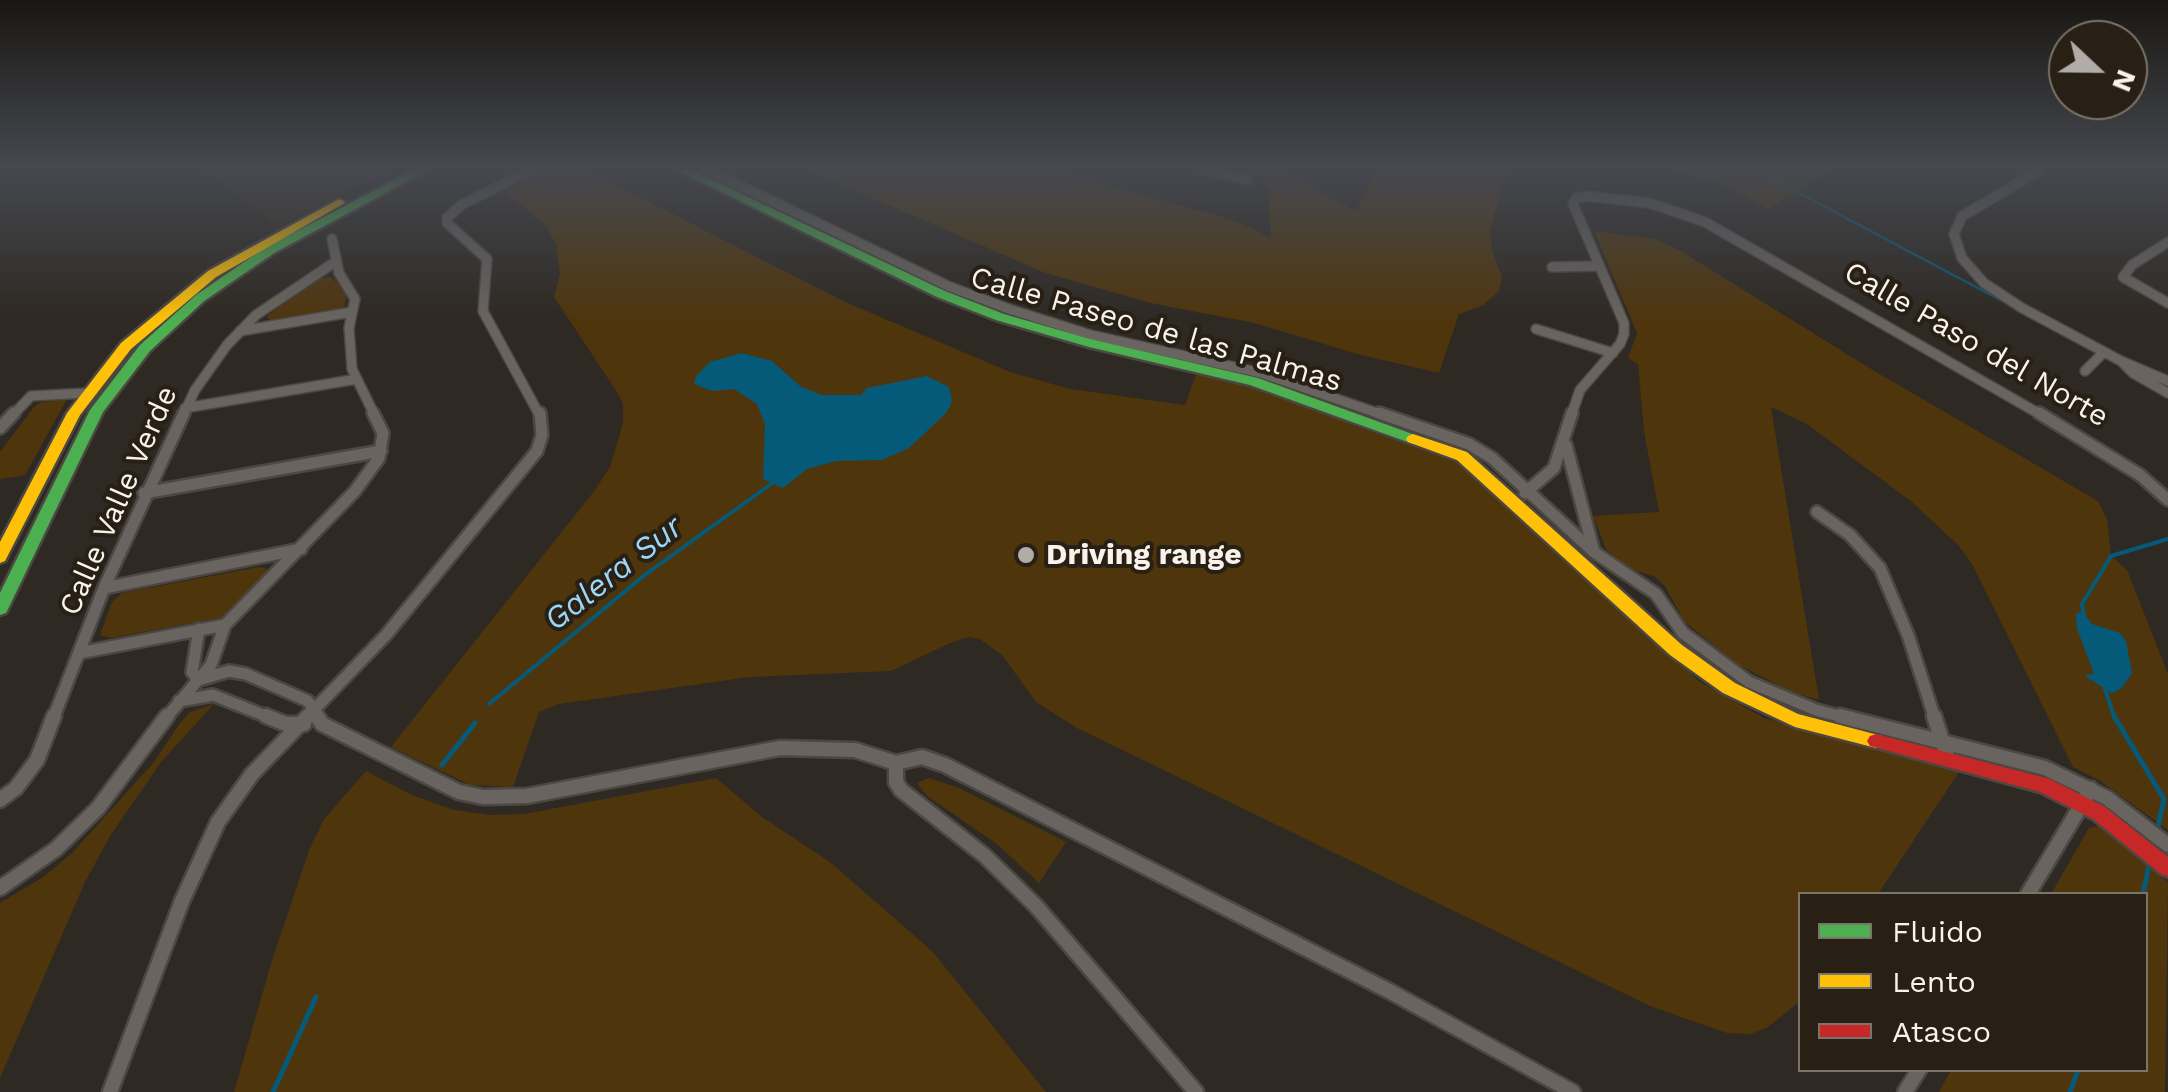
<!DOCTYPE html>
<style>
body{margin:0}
#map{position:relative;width:2168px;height:1092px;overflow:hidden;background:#2e2923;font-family:"Work Sans",sans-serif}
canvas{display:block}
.legend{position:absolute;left:1798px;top:892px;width:350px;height:180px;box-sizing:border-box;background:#282015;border:2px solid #7c746b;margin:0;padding:12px 18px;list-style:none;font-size:30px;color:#f9f3ec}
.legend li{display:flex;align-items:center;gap:20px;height:50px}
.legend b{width:50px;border:2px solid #7c746b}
.north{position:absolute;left:2048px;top:20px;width:100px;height:100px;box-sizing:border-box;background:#282015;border:2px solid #7c746b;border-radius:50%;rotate:112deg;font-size:28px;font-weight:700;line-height:40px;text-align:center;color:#f9f3ec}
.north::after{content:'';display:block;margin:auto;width:35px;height:45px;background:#b2aca6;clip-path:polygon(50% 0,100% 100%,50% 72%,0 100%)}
</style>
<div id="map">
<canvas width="2168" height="1092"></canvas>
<ul class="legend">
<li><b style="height:12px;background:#4caf50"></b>Fluido</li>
<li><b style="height:12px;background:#ffc107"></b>Lento</li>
<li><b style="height:12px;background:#c62828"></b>Atasco</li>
</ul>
<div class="north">N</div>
</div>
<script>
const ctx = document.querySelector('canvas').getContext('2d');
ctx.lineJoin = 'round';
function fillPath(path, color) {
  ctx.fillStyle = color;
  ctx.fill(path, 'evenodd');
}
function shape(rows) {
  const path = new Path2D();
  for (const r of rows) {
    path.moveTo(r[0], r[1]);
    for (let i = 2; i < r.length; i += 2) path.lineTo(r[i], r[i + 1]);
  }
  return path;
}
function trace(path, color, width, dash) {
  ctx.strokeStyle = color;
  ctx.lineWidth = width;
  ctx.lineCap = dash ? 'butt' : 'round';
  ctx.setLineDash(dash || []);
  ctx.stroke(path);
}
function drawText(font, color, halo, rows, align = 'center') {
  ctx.font = font + ' "Work Sans",sans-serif';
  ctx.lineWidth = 8;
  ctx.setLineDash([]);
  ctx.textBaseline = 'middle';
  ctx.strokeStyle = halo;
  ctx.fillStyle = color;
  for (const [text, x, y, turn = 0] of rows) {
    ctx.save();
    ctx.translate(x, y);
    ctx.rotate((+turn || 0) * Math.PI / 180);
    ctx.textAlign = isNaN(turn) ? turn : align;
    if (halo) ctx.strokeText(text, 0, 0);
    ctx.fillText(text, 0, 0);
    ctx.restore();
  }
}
const built = shape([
 [202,169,393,169,277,226]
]);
const green = shape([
 [548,169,584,169,845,302,1010,372,1070,389,1185,405,1197,372,1317,407,1353,425,1463,464,1700,682,1764,718,1959,772,1878,894,1800,894,1800,1001,1768,1027,1751,1034,1727,1033,1650,1006,1077,728,1036,702,1002,655,980,639,968,637,948,644,891,671,749,677,559,704,539,712,513,787,470,785,391,747,595,490,610,467,623,423,623,404,617,392,554,297,560,274,556,244,545,225,506,192],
 [806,169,1049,169,1236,221,1271,238,1268,188,1263,185,1262,169,1279,169,1356,211,1377,169,1507,169,1490,231,1492,250,1502,277,1499,291,1483,305,1459,314,1439,373,1361,355,1254,323,1151,303,1043,272],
 [1670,169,1831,169,1831,171,1768,209,1729,187],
 [1594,231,1655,239,1679,250,1871,369,2098,501,2107,519,2111,556,2127,570,2168,674,2168,830,2099,780,2073,767,1972,564,1958,545,1912,502,1807,424,1771,407,1819,700,1790,691,1737,664,1684,621,1665,586,1654,576,1630,569,1606,549,1593,516,1659,512,1644,431,1638,364,1628,358,1637,333],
 [330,277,347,291,344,308,271,321,266,317,313,280],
 [67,399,25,475,0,479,0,452,34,407,39,403],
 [259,567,268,569,266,577,224,617,111,638,100,635,112,602,122,593],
 [214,704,162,761,110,836,85,882,0,1078,0,903,45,876,74,851,154,762,180,723,190,712],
 [366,771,412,795,454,810,491,815,524,814,716,778,762,817,830,862,932,951,1046,1092,234,1092,273,957,310,848,324,819],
 [929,778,959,788,1066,842,1039,883,997,844,927,796,917,783],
 [2099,826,2168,882,2165,1092,1939,1092,1951,1070,2146,1070,2146,894,2051,894,2089,828]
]);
const water = shape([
 [741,353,772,361,800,386,821,395,861,395,867,388,927,376,949,387,952,401,947,412,909,448,882,460,836,461,807,469,783,488,763,479,765,424,757,404,734,389,712,391,694,384,696,376,710,362],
 [2083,612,2092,624,2120,633,2126,641,2132,673,2121,689,2112,693,2085,676,2094,673,2077,629,2076,613]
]);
const streamFar2 = shape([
 [1754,169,2006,303]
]);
const streamFar1 = shape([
 [2084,616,2082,604,2111,556,2168,539],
 [2103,683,2115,719],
 [489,704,646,574,771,484]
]);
const stream = shape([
 [2114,716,2164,799,2157,831],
 [442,765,475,723],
 [2143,894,2150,860],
 [273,1092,316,997],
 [2070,1092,2078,1070]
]);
const streetFar2 = shape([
 [533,169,461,205,447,218,447,223,487,259,483,311,540,416],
 [706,169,948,286,1009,309,1091,335,1261,373,1386,416],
 [1203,169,1248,180],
 [2042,169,1962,216,1954,234,1962,258,1984,283,2022,308,2121,361,2168,381],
 [332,239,339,273,355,299,349,328,352,369,375,416],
 [2168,242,2132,265,2123,277,2168,303],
 [1552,267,1599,266],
 [1536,329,1613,353],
 [240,331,352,312],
 [2121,361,2133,373,2168,393],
 [2085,371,2104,352],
 [185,408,357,379],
 [12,416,31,396,87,393],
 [183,416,195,390,227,345,256,315,335,262],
 [1571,416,1580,390,1620,344,1624,334,1624,323,1573,204,1576,198,1586,196,1650,203,1705,222,2043,416]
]);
const streetFar1 = shape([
 [1379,413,1469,444,1492,458,1594,552,1656,594,1683,633,1749,682,1816,710,1850,719],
 [2039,413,2140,475,2168,500],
 [0,428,14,413],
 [1566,445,1594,552],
 [144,493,381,451],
 [1525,493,1554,468,1572,413],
 [1817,512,1850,535,1880,568,1908,635,1935,719],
 [104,588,301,549],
 [79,653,225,625],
 [202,679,229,671,246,674,308,701,319,719],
 [198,680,192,672,199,629],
 [179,701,213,695,273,719],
 [53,719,104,588,184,413],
 [165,719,211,665,225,625,355,491,379,458,383,433,373,413],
 [305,719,386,635,537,451,542,435,540,413]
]);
const street = shape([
 [266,716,286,724,304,724],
 [317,716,322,724,459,792,483,797,527,796,780,748,855,750,896,763],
 [1840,716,2045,768,2107,798,2168,845],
 [1934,716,1948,759],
 [896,763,922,757,945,765,1391,992,1573,1092],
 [896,763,896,782,901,790,985,856,1036,906,1196,1092],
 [0,800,16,788,37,760,54,716],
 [0,888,56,849,98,808,167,716],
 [2028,894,2091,789],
 [110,1092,182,901,218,822,252,774,308,716],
 [1905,1092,1919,1070]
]);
const fast = shape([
 [416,169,430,169,274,253,204,301,150,351,103,412,8,609,6,613,0,615,0,593,90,410,140,345,196,295,266,247,416,169],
 [675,169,689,169,945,291,1004,314,1090,339,1258,378,1418,436,1420,439,1413,444,1250,385,1089,347,996,320,937,297,675,169]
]);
const slow = shape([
 [339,199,345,202,343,204,216,277,131,349,80,415,5,561,0,563,0,542,67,413,121,343,208,271,339,199],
 [1413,434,1467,452,1682,645,1735,683,1798,714,1882,736,1885,741,1882,746,1876,748,1795,727,1723,693,1670,655,1457,460,1408,442,1406,439,1408,436,1413,434]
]);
const jam = shape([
 [1876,734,2050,779,2105,807,2168,857,2168,877,2161,874,2093,819,2040,792,1870,746,1867,741,1870,736,1876,734]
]);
const markers = [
 [1026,555,10,"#b2aca6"]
];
const streetNames = [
 ["Calle Paseo de las Palmas",1156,330,16],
 ["Calle Paso del Norte",1976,345,30],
 ["Calle Valle Verde",119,501,-66]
];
const poiNames = [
 ["Driving range",1046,555]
];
const waterNames = [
 ["Galera Sur",614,574,-38]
];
fillPath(built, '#382c1e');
fillPath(green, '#4f350c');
fillPath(water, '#065a79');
trace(streamFar2, '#065a79', 2.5);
trace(streamFar1, '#065a79', 4);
trace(stream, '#065a79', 5);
trace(streetFar2, '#4b4742', 12);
trace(streetFar1, '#4b4742', 16);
trace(street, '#4b4742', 19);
trace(fast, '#4b4742', 5);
trace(slow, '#4b4742', 5);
trace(jam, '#4b4742', 5);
trace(streetFar2, '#69645f', 9);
trace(streetFar1, '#69645f', 11);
trace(street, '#69645f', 14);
fillPath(fast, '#4caf50');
fillPath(slow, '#ffc107');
fillPath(jam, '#c62828');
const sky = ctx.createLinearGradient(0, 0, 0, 322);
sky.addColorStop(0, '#191713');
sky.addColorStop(0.52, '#464950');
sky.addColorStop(1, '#46495000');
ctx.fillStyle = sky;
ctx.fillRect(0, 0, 2168, 322);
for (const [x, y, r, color] of markers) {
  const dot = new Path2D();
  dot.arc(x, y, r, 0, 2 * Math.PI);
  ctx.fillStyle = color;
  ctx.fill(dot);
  trace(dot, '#282015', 4);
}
drawText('30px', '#f9f3ec', '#282015', streetNames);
drawText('bold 30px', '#f9f3ec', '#282015', poiNames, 'left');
drawText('italic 32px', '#9dd7f6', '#282015', waterNames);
</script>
